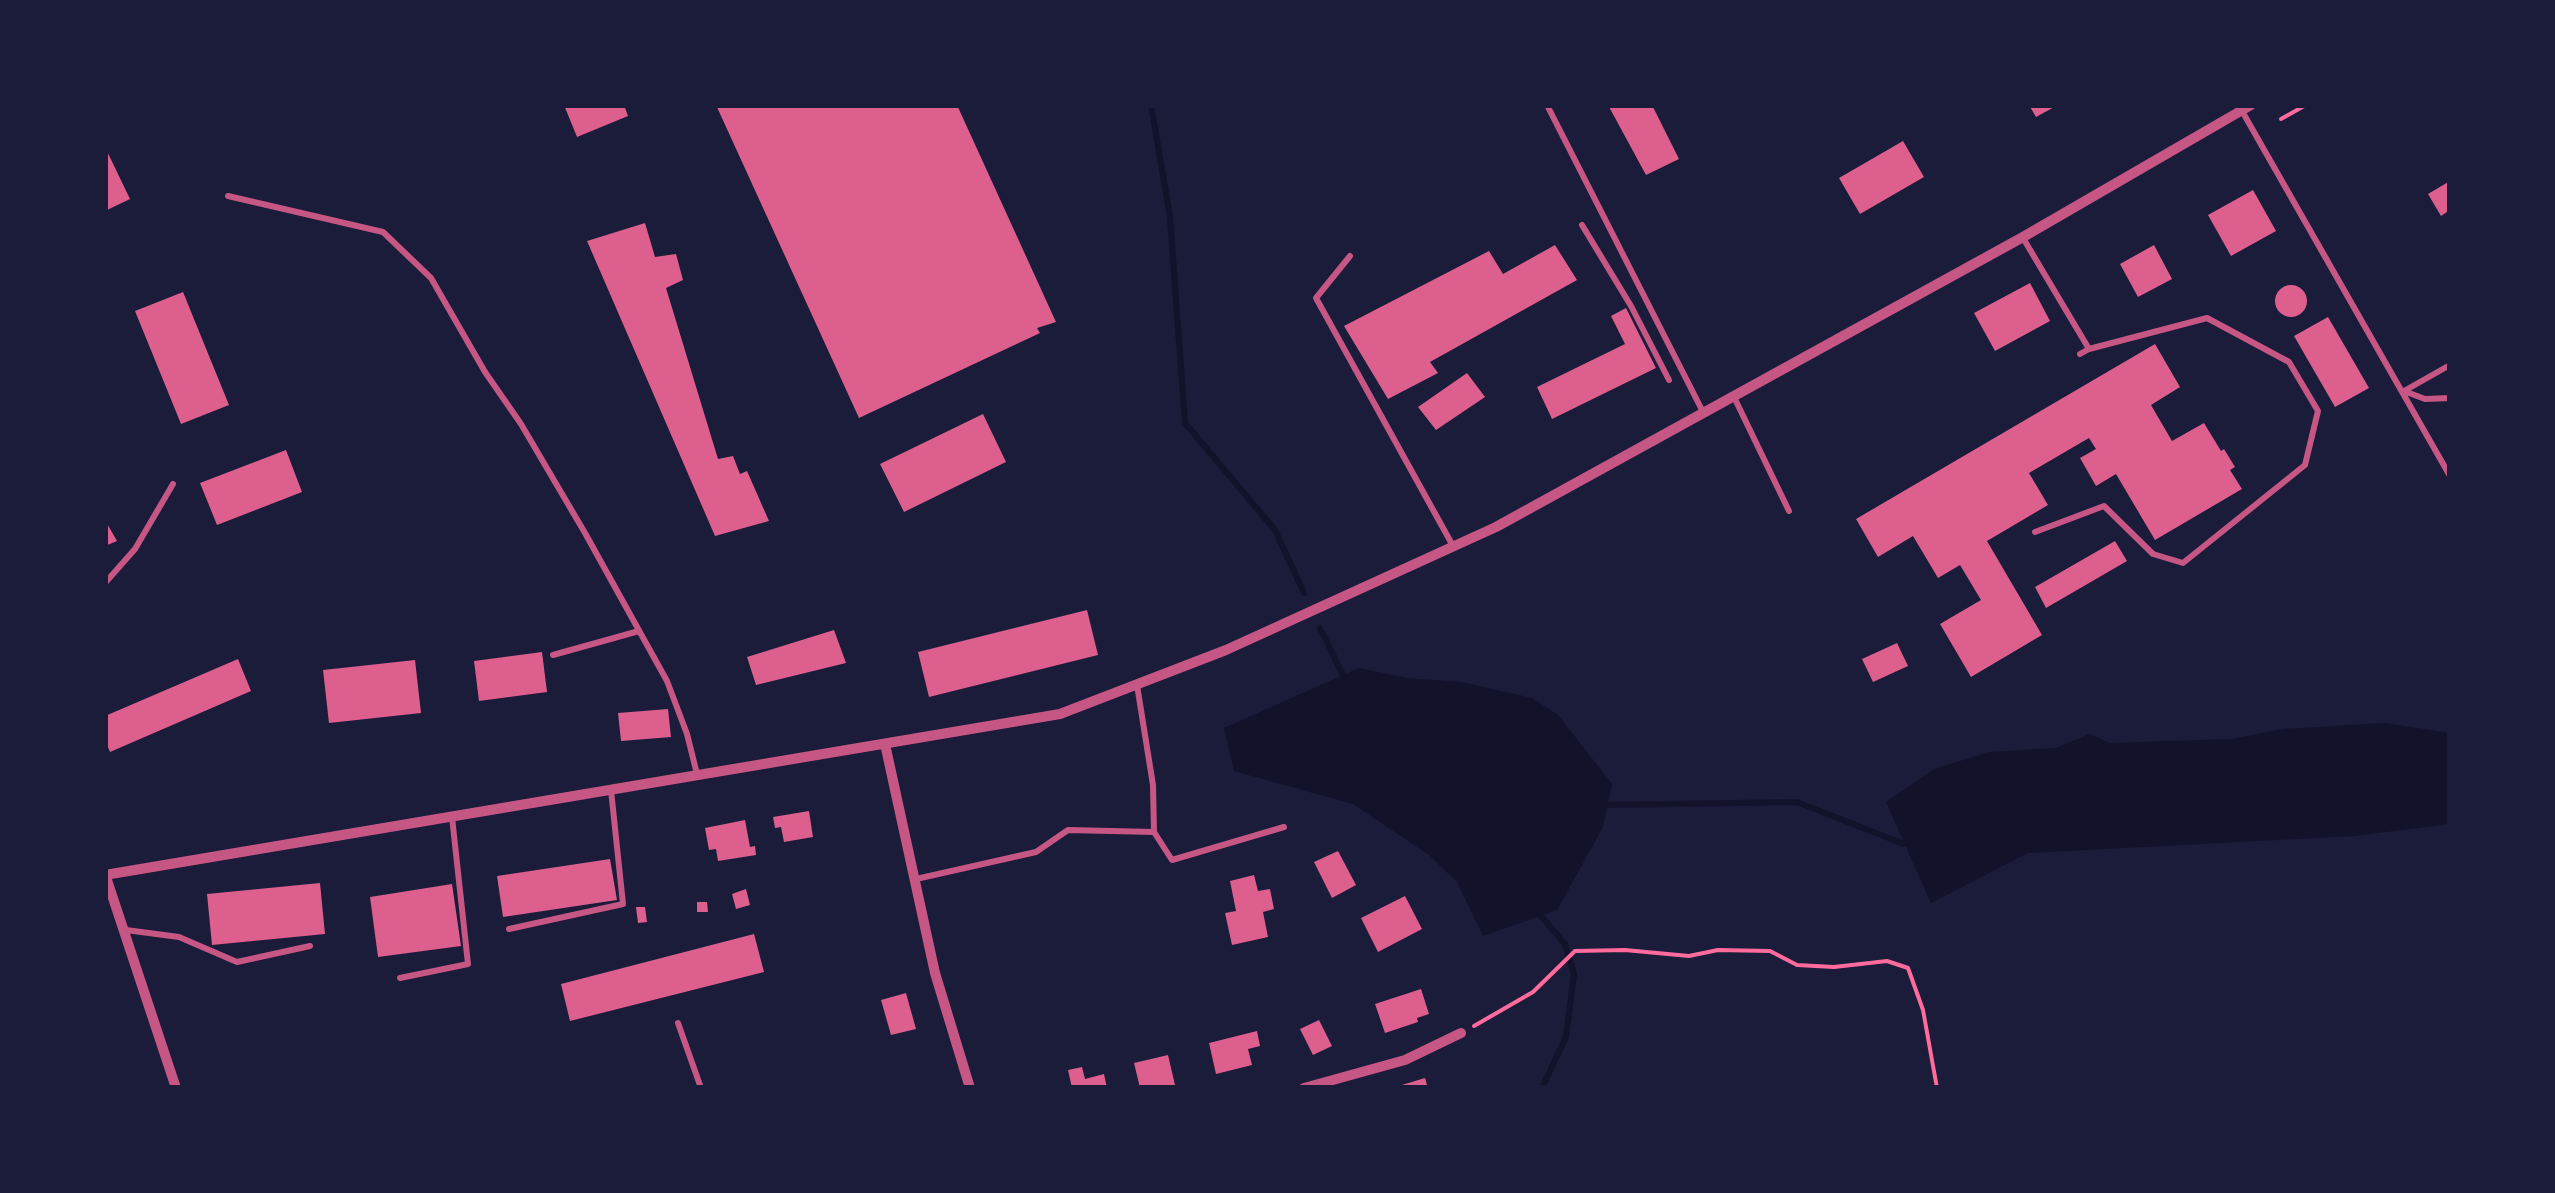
<!DOCTYPE html>
<style>
body{margin:0}
#map{position:relative;width:2555px;height:1193px;overflow:hidden;background:#1b1b3a;font-family:Rubik,sans-serif}
canvas{display:block}
.frame{position:absolute;inset:0;border:108px solid #1b1b3a;pointer-events:none}
</style>
<div id="map">
<canvas width="2555" height="1193"></canvas>
<div class="frame"></div>
</div>
<script>
const ctx = document.querySelector('canvas').getContext('2d');
ctx.lineJoin = 'round';
function fillPath(path, color) {
  ctx.fillStyle = color;
  ctx.fill(path, 'evenodd');
}
function shape(rows) {
  const path = new Path2D();
  for (const r of rows) {
    if (r.length === 3) {
      path.moveTo(r[0] + r[2], r[1]);
      path.arc(r[0], r[1], r[2], 0, 2 * Math.PI);
      continue;
    }
    path.moveTo(r[0], r[1]);
    for (let i = 2; i < r.length; i += 2) path.lineTo(r[i], r[i + 1]);
  }
  return path;
}
function trace(path, color, width, dash) {
  ctx.strokeStyle = color;
  ctx.lineWidth = width;
  ctx.lineCap = dash ? 'butt' : 'round';
  ctx.setLineDash(dash || []);
  ctx.stroke(path);
}
const water = shape([
 [1359,668,1406,678,1461,682,1532,698,1558,715,1612,784,1603,827,1557,910,1483,936,1457,882,1429,855,1353,804,1234,771,1224,728],
 [2385,723,2450,733,2450,824,2354,836,2028,853,1931,903,1886,802,1934,769,1989,752,2056,748,2090,734,2110,743,2232,739,2283,729]
]);
const stream = shape([
 [1151,105,1170,217,1185,423,1275,530,1304,593],
 [1320,628,1343,675],
 [1608,805,1797,802,1904,844,1912,840],
 [1541,916,1565,944,1574,974,1566,1037,1542,1088]
]);
const building = shape([
 [564,105,624,105,628,116,577,137],
 [716,105,957,105,1056,322,1037,328,1040,333,859,418],
 [1608,105,1652,105,1679,159,1646,175],
 [2029,105,2058,105,2036,117],
 [1903,141,1924,177,1860,214,1839,178],
 [105,147,130,199,105,211],
 [2450,181,2450,210,2441,216,2428,194],
 [2253,190,2276,231,2231,256,2208,215],
 [645,223,655,257,676,254,683,280,666,288,718,459,733,456,740,474,747,471,769,521,715,536,587,241],
 [1555,245,1577,280,1430,362,1438,373,1388,399,1344,326,1489,251,1503,274],
 [2154,245,2172,279,2138,297,2120,264],
 [2030,283,2050,321,1995,351,1974,313],
 [2291,301,16],
 [183,292,229,405,181,424,135,311],
 [1626,308,1656,368,1552,419,1537,387,1625,344,1611,316],
 [2328,317,2369,388,2335,407,2294,336],
 [2155,344,2180,387,2151,405,2172,441,2204,423,2221,451,2224,449,2235,467,2230,470,2242,489,2155,540,2116,474,2096,486,2080,458,2096,449,2089,438,2029,473,2048,505,1987,541,2042,635,1971,677,1940,624,1981,600,1960,565,1938,578,1913,536,1878,557,1856,519],
 [1467,373,1485,397,1436,430,1418,407],
 [983,414,1006,462,904,512,880,464],
 [286,450,302,492,217,525,200,483],
 [105,520,117,541,105,546],
 [2115,541,2127,561,2046,608,2035,587],
 [1087,610,1098,655,929,697,918,652],
 [834,630,846,663,756,685,747,657],
 [1897,643,1908,666,1873,682,1862,659],
 [542,652,547,692,479,701,474,661],
 [238,659,251,691,110,752,105,740,105,716],
 [415,660,421,713,329,723,323,670],
 [668,709,671,737,621,741,618,713],
 [809,811,813,837,784,842,781,827,775,828,773,817],
 [745,820,750,847,755,846,756,855,718,861,716,849,709,850,705,828],
 [1338,851,1356,885,1332,898,1314,862],
 [610,859,617,900,503,917,497,876],
 [1254,875,1258,891,1270,889,1274,909,1263,912,1268,937,1232,945,1225,913,1236,911,1230,881],
 [320,883,325,934,212,945,207,894],
 [452,884,461,946,378,957,370,897],
 [746,889,750,905,736,909,732,894],
 [1405,896,1422,929,1378,952,1361,918],
 [697,902,707,902,708,912,697,912],
 [636,907,645,907,647,922,638,923],
 [754,934,764,972,570,1021,561,984],
 [1421,989,1429,1014,1417,1018,1418,1022,1385,1033,1375,1004],
 [906,993,916,1029,891,1035,881,1000],
 [1319,1020,1332,1046,1313,1055,1300,1029],
 [1257,1031,1260,1046,1248,1049,1252,1065,1216,1074,1209,1043],
 [1168,1055,1175,1085,1140,1088,1134,1063],
 [1082,1067,1085,1079,1104,1074,1107,1088,1072,1088,1068,1070],
 [1425,1078,1428,1088,1395,1088,1395,1087]
]);
const path = shape([
 [2281,119,2306,105],
 [1474,1026,1533,992,1575,951,1625,950,1689,956,1718,950,1770,951,1797,965,1834,967,1887,961,1908,968,1923,1010,1937,1088]
]);
const service = shape([
 [1547,105,1703,412],
 [2242,111,2450,476],
 [228,196,383,232,431,278,485,372,521,424,585,533,667,681,687,734,697,774],
 [1582,225,1631,306,1669,380],
 [2023,238,2089,349,2080,354],
 [1350,256,1316,298,1453,546],
 [2450,365,2404,391,2425,399,2450,398],
 [1734,397,1789,511],
 [2035,532,2104,506,2153,554,2183,563,2305,465,2318,411,2289,362,2207,318,2089,349],
 [105,583,135,549,173,484],
 [553,655,639,631],
 [1137,685,1153,785,1154,832],
 [916,879,1036,852,1068,830,1154,832,1172,860,1284,827],
 [509,929,623,904,611,790],
 [126,930,179,937,237,962,310,946],
 [400,978,468,964,452,817],
 [678,1023,701,1088]
]);
const minor = shape([
 [885,744,935,973,970,1088],
 [105,874,176,1088],
 [105,875,1060,714,1226,650,1496,527,2023,237,2251,105],
 [1304,1088,1405,1060,1461,1033]
]);
fillPath(water, '#12122b');
trace(stream, '#12122b', 6);
fillPath(building, '#dd5f8e');
trace(path, '#ff6b9d', 4);
trace(service, '#c65784', 6);
trace(minor, '#c65784', 10);
</script>
